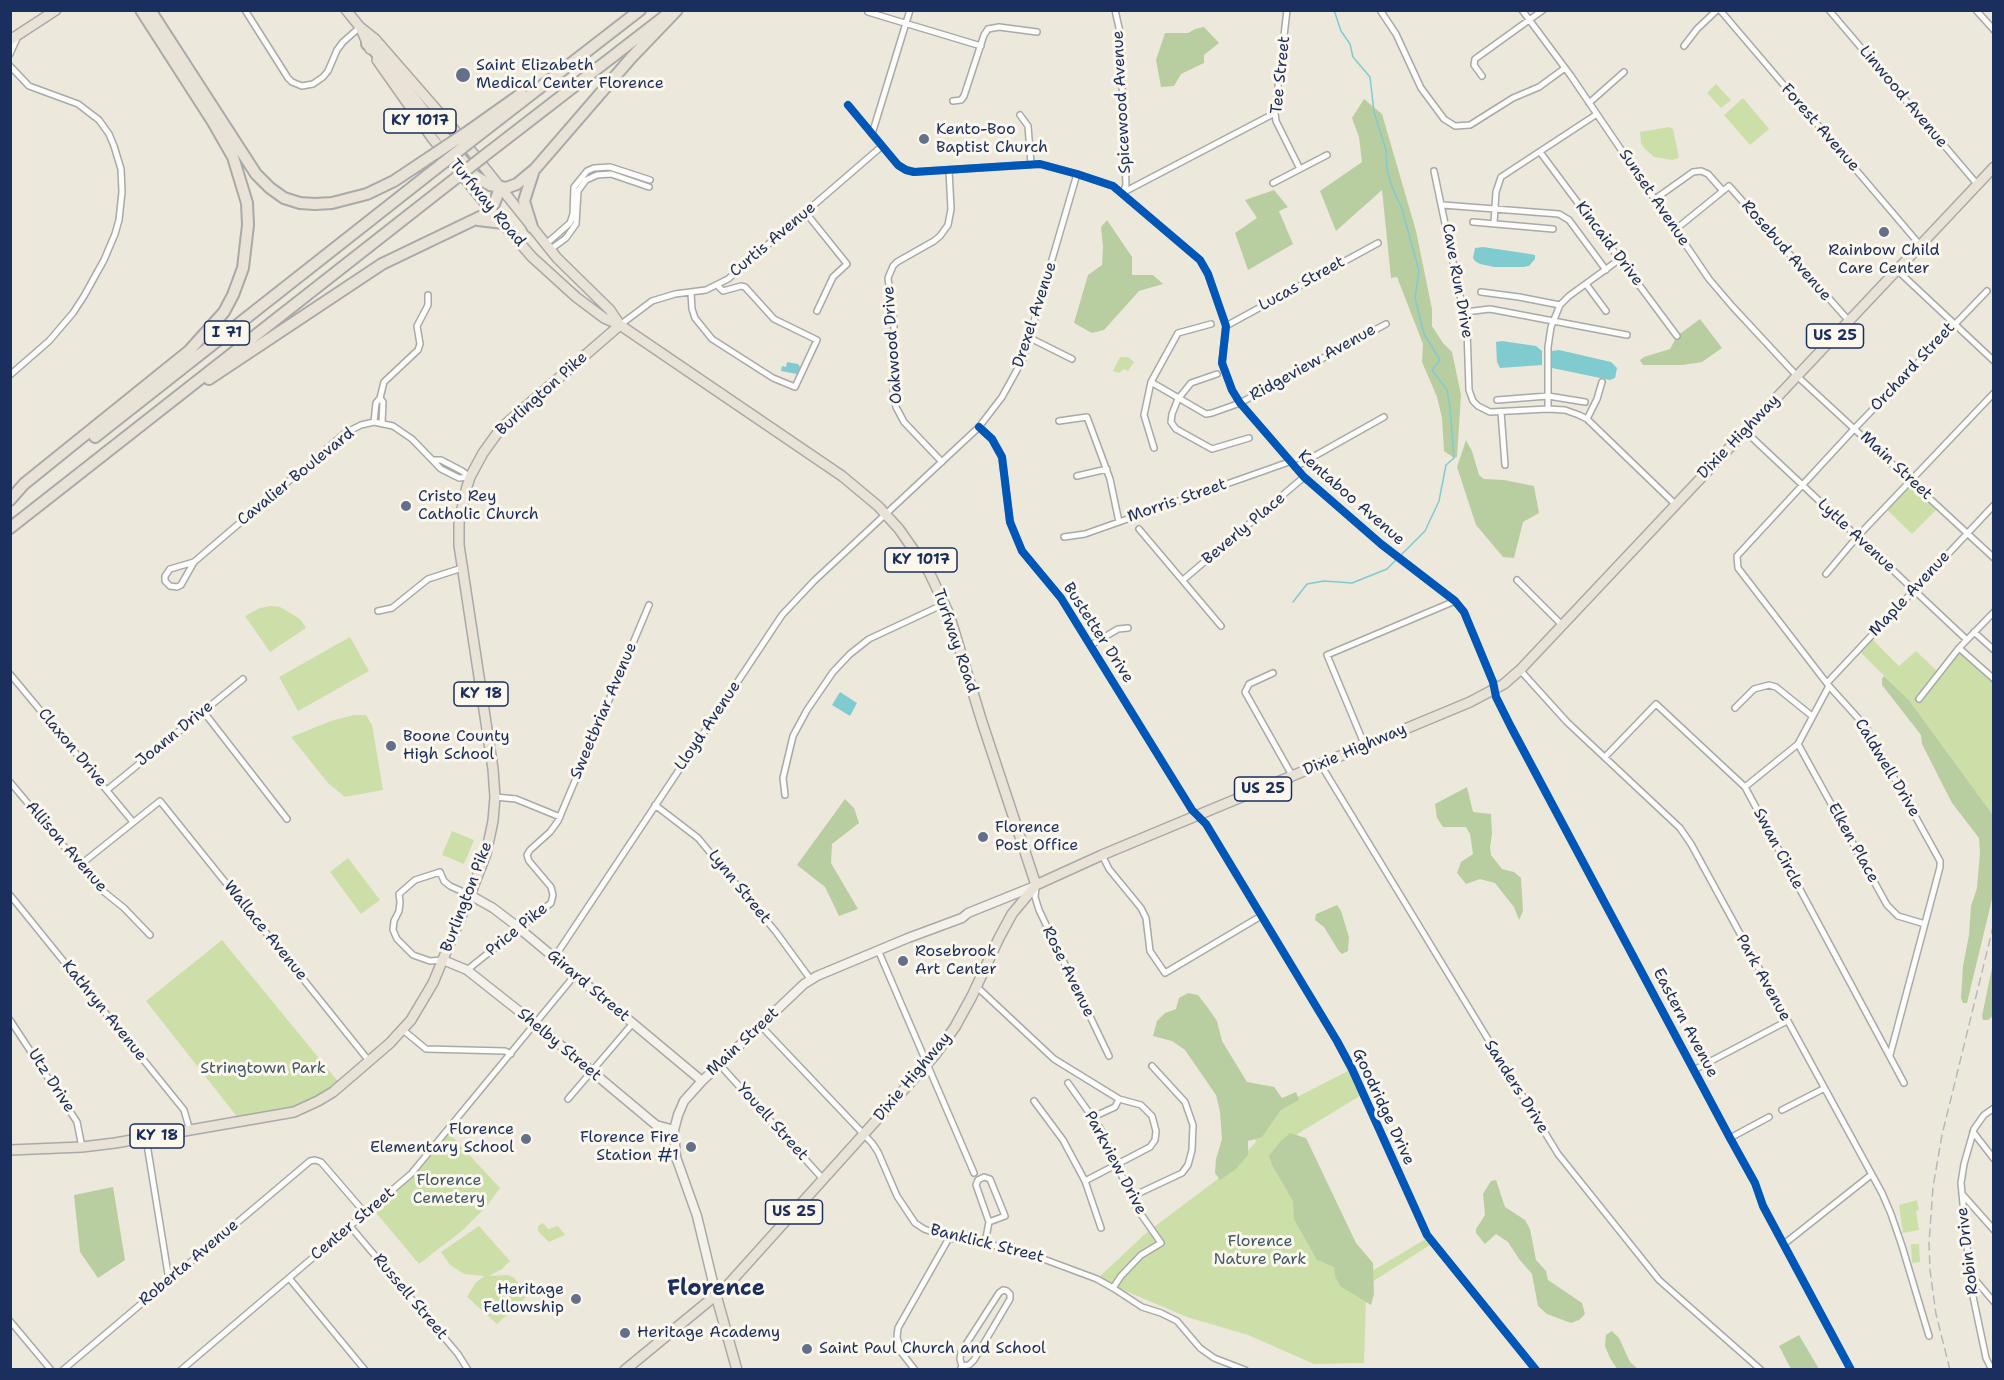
<!DOCTYPE html>
<style>
body{margin:0}
#map{position:relative;width:2004px;height:1380px;overflow:hidden;background:#ece8dc;font-family:"Shantell Sans",sans-serif}
canvas{display:block}
.frame{position:absolute;inset:0;border:12px solid #1b2f5e;pointer-events:none}
</style>
<div id="map">
<canvas width="2004" height="1380"></canvas>
<div class="frame"></div>
</div>
<script>
const ctx = document.querySelector('canvas').getContext('2d');
ctx.lineJoin = 'round';
function fillPath(path, color) {
  ctx.fillStyle = color;
  ctx.fill(path, 'evenodd');
}
function shape(rows) {
  const path = new Path2D();
  for (const r of rows) {
    path.moveTo(r[0], r[1]);
    for (let i = 2; i < r.length; i += 2) path.lineTo(r[i], r[i + 1]);
  }
  return path;
}
function trace(path, color, width, dash) {
  ctx.strokeStyle = color;
  ctx.lineWidth = width;
  ctx.lineCap = dash ? 'butt' : 'round';
  ctx.setLineDash(dash || []);
  ctx.stroke(path);
}
function drawText(font, color, halo, rows, align = 'center') {
  ctx.font = font + ' "Shantell Sans",sans-serif';
  ctx.lineWidth = 6;
  ctx.setLineDash([]);
  ctx.textBaseline = 'middle';
  ctx.strokeStyle = halo;
  ctx.fillStyle = color;
  for (const [text, x, y, turn = 0] of rows) {
    ctx.save();
    ctx.translate(x, y);
    ctx.rotate((+turn || 0) * Math.PI / 180);
    ctx.textAlign = isNaN(turn) ? turn : align;
    if (halo) ctx.strokeText(text, 0, 0);
    ctx.fillText(text, 0, 0);
    ctx.restore();
  }
}
const green = shape([
 [1716,84,1731,100,1721,108,1707,93],
 [1743,98,1769,129,1750,145,1724,115],
 [1669,127,1673,129,1679,158,1672,160,1654,157,1644,148,1641,143,1640,132],
 [1120,357,1128,357,1134,362,1128,371,1124,369,1119,373,1113,371],
 [1911,481,1939,507,1912,534,1885,508],
 [271,606,280,607,292,614,301,620,306,628,270,652,245,616,260,608],
 [350,637,369,671,298,711,279,677],
 [1870,637,1899,666,1916,651,1939,673,1959,648,1993,679,1993,815,1909,700,1858,650],
 [354,715,366,715,372,725,383,790,345,797,328,783,291,737,331,721],
 [452,831,474,840,464,864,442,855],
 [348,858,380,900,361,914,330,872],
 [222,940,341,1085,318,1101,242,1123,146,1001],
 [1352,1069,1363,1094,1294,1136,1367,1274,1429,1237,1433,1243,1369,1284,1366,1300,1364,1363,1314,1364,1248,1335,1187,1317,1097,1279,1146,1233,1227,1172,1256,1142,1248,1122],
 [447,1131,500,1188,486,1207,463,1230,419,1264,372,1208,411,1174],
 [1917,1200,1919,1210,1916,1211,1919,1230,1903,1233,1899,1205],
 [543,1223,548,1229,558,1226,565,1235,549,1242,538,1231,538,1226],
 [479,1226,510,1261,502,1269,489,1276,507,1275,513,1277,529,1294,497,1324,467,1297,476,1282,485,1276,464,1274,450,1265,441,1252],
 [1911,1244,1919,1244,1920,1262,1912,1263]
]);
const forest = shape([
 [1204,27,1219,43,1204,55,1204,63,1181,74,1174,86,1161,87,1156,60,1165,33,1188,33,1195,29],
 [1364,99,1382,114,1416,231,1432,309,1432,326,1443,343,1452,352,1461,395,1457,457,1454,458,1444,451,1442,418,1437,397,1422,362,1423,344,1397,277,1391,278,1382,190,1336,231,1320,191,1362,162,1359,137,1352,118],
 [1274,190,1288,207,1279,211,1293,244,1248,270,1235,233,1257,218,1245,200],
 [1107,220,1132,257,1132,275,1153,275,1163,284,1139,291,1104,330,1092,333,1074,323,1088,275,1102,265,1103,247,1101,227],
 [1700,319,1722,348,1702,362,1683,365,1643,365,1641,362,1640,360,1644,357,1670,349,1677,336],
 [1466,440,1472,451,1479,475,1484,479,1504,480,1534,486,1539,513,1523,522,1514,558,1503,557,1476,525,1457,467],
 [1884,676,1909,700,1993,815,1993,895,1967,1003,1963,1003,1961,998,1963,966,1969,935,1971,906,1977,888,1980,853,1979,838,1952,803,1922,744,1921,735,1882,685,1882,679],
 [1467,787,1473,812,1491,814,1492,834,1490,847,1491,855,1502,869,1514,872,1521,878,1523,911,1519,920,1514,907,1495,883,1480,879,1466,884,1457,873,1461,862,1473,854,1470,834,1466,827,1443,827,1437,818,1435,804],
 [845,799,854,808,859,823,832,844,831,863,858,909,839,916,825,887,797,865],
 [1337,905,1341,911,1349,937,1348,951,1342,954,1338,950,1324,927,1315,920,1316,914],
 [1993,963,1993,1016,1988,1020,1983,1020,1982,1016],
 [1188,993,1198,995,1208,1008,1217,1021,1222,1041,1247,1082,1274,1087,1282,1098,1296,1092,1299,1100,1281,1110,1262,1137,1248,1141,1248,1155,1236,1169,1220,1180,1215,1173,1216,1159,1222,1139,1220,1112,1216,1095,1185,1050,1172,1041,1153,1036,1157,1021,1165,1013,1176,1009,1179,998],
 [1290,1133,1306,1138,1356,1243,1373,1263,1374,1294,1371,1305,1340,1286,1335,1276,1334,1267,1317,1260,1294,1219,1293,1201,1272,1165,1269,1156,1280,1142],
 [1496,1180,1505,1207,1525,1220,1530,1229,1536,1260,1546,1271,1548,1280,1582,1303,1585,1314,1579,1320,1571,1323,1547,1314,1538,1306,1532,1274,1519,1259,1508,1242,1496,1234,1485,1244,1476,1233,1476,1229,1485,1215,1483,1194,1491,1181],
 [113,1187,125,1260,98,1278,80,1252,74,1195],
 [1612,1331,1619,1338,1630,1362,1638,1369,1617,1369,1610,1358,1605,1346,1606,1335],
 [1799,1335,1819,1369,1791,1369,1779,1346]
]);
const water = shape([
 [1483,247,1530,254,1535,255,1535,259,1529,266,1523,267,1494,267,1480,264,1475,261,1473,258,1475,248],
 [1502,341,1536,346,1542,351,1542,365,1500,368,1497,362,1496,342],
 [1559,350,1611,362,1617,368,1615,378,1610,380,1552,368,1552,351],
 [787,362,798,364,800,367,797,374,781,371,782,366,786,367],
 [840,692,857,703,850,716,832,705]
]);
const stream = shape([
 [1334,10,1341,31,1350,44,1353,57,1370,77,1374,112,1386,150,1387,170,1392,187,1402,209,1419,271,1415,298,1424,334,1440,360,1432,370,1447,390,1450,408,1454,458,1446,465,1439,501,1425,531,1400,556],
 [1293,602,1307,584,1324,581,1352,583,1387,569,1396,560]
]);
const street = shape([
 [245,10,288,78,292,82,302,86,313,84,323,77,328,71,337,50,343,42,360,27],
 [1115,10,1120,32,1126,185,1123,193],
 [1287,10,1275,113,1276,121,1300,169],
 [1380,10,1396,34,1421,88,1444,119,1455,126,1470,125,1513,98,1539,87,1565,68],
 [1522,10,1571,76,1709,279,1732,306,1797,376,1994,558],
 [1720,10,1920,245],
 [1829,10,1977,184],
 [1976,10,1994,30],
 [868,12,981,46],
 [1684,46,1697,29,1717,10],
 [10,54,18,36],
 [10,66,29,86,78,104,99,120,109,134,114,146,121,169,122,192,119,220,115,234,104,260,84,296,73,313,49,341,10,375],
 [1482,76,1474,65,1475,59,1543,10],
 [953,101,961,100,964,96,984,35,988,29,999,27,1037,32],
 [1589,103,1624,72],
 [848,105,898,165,906,170,914,172,1040,164,1077,174,1113,186,1200,260,1208,274,1226,326,1222,363,1232,390,1240,403,1304,477,1381,544,1455,601,1464,612,1493,682,1496,697,1511,727,1730,1138,1755,1183,1763,1206,1851,1370],
 [1020,115,1028,126,1031,164],
 [872,134,910,10],
 [1540,152,1677,336],
 [1434,171,1467,329,1469,390,1473,401,1478,406,1490,412,1548,409,1565,410,1579,415,1587,419,1675,504],
 [1273,183,1327,155],
 [1124,192,1275,113],
 [1655,199,1693,172,1701,171,1708,174,1723,191],
 [1443,205,1559,214,1569,220,1606,270],
 [806,213,847,264,833,277,817,311],
 [1473,222,1553,229],
 [1494,223,1496,192,1501,177,1597,114],
 [1676,229,1729,186,1849,321],
 [546,244,570,223,573,214,574,187,587,171,594,168,610,167,650,180],
 [551,249,566,238,576,224,578,191,586,180,597,175,611,174,649,187],
 [1897,270,1994,361],
 [1586,284,1606,311],
 [1481,292,1519,297,1560,305],
 [691,293,692,309,695,318,712,339,773,378,795,387,817,340,774,319,745,287,741,286,723,291,717,285],
 [1465,312,1490,309,1627,335],
 [620,325,652,301,675,294,706,290,728,279,882,146],
 [1226,326,1378,243],
 [1030,338,1072,359],
 [1217,374,1191,383,1178,399,1172,414,1171,422,1176,429,1212,449,1249,438],
 [1151,382,1206,414,1212,413,1240,403,1386,324],
 [380,398,383,402,382,423],
 [1497,400,1548,396,1585,402],
 [1548,409,1548,347,1551,327,1560,305,1569,296,1620,259],
 [1501,412,1505,465],
 [1587,419,1597,399,1602,382],
 [1059,421,1087,417,1110,479,1119,522],
 [374,422,376,403,380,398,384,382,418,350,420,344,417,326,428,305,428,295],
 [979,427,992,439,1002,457,1010,522,1022,551,1061,598,1192,810,1206,824,1337,1041,1352,1069,1427,1235,1536,1370],
 [1745,431,1967,640],
 [1154,448,1144,415,1151,382,1178,333,1211,324],
 [434,460,441,460,462,471,470,477],
 [942,462,904,422,896,407,893,394,894,323,888,278,893,266,897,262,934,241,940,236,948,225,951,209,949,170],
 [1295,467,1384,417],
 [1077,476,1107,469],
 [1139,529,1221,626],
 [1064,537,1085,534,1289,462],
 [194,562,170,569,165,576,165,581,170,586,177,587,181,585,194,562,345,433,361,425,374,422,393,426,412,439,441,469,459,478,470,477],
 [1826,574,1857,537,1994,393],
 [1183,580,1304,477],
 [1517,580,1562,625],
 [378,611,392,608,428,579,462,568],
 [1974,632,1994,650],
 [1091,645,1118,629,1128,628],
 [1959,648,1994,679],
 [1520,670,1567,722,1680,828,1691,844,1882,1193,1891,1214,1902,1246,1929,1336],
 [1273,673,1249,684,1245,692,1293,777],
 [10,674,133,822],
 [1827,683,1994,505],
 [1919,699,1959,648,1994,612],
 [1735,708,1754,689,1769,685,1776,687,1812,716],
 [203,711,287,819],
 [1798,744,1887,905,1898,916,1925,924],
 [1365,746,1327,655,1455,601],
 [1605,757,1656,704,1745,787,1904,1083],
 [1321,765,1558,1154,1659,1280,1761,1370],
 [10,782,98,887,124,908,150,935],
 [1745,787,1798,744,1829,686],
 [107,790,243,679],
 [785,795,783,778,793,736,807,710,833,672,850,654,869,639,944,604],
 [495,797,516,799,560,817],
 [655,805,698,838,776,932,811,980],
 [1102,855,1109,869,1141,908,1146,918,1150,951,1165,973,1261,916],
 [80,865,160,801,369,1061],
 [1036,887,1035,897,1039,910,1109,1056],
 [10,895,184,1110,190,1131],
 [878,950,974,1173],
 [554,958,782,615,814,581,979,427,1002,397,1023,359,1077,174],
 [443,960,430,961,413,955,397,939,393,930,394,921,399,911,400,902,399,894,415,880,440,872,444,881,450,886,470,895],
 [467,970,551,903,553,895,551,887,529,861,527,855,530,850,550,832,558,821,649,605],
 [976,986,1054,1059,1119,1099,1141,1105,1152,1116,1156,1131,1155,1140,1150,1147,1085,1181],
 [10,1020,77,1122,82,1147],
 [761,1026,872,1143,878,1152,897,1196,915,1223,924,1229,949,1238,988,1244,1030,1254,1097,1279,1113,1288,1142,1307,1161,1313,1177,1321,1200,1348,1214,1358,1245,1370],
 [403,1030,426,1049,505,1051,511,1054],
 [1890,1055,1940,867,1940,861,1866,727,1829,686,1738,568,1737,556,1855,428,1987,291],
 [720,1065,823,1179],
 [1694,1070,1787,1021],
 [1068,1083,1100,1128,1136,1207,1161,1243,1141,1255,1121,1276,1113,1288],
 [568,1099,633,1023],
 [1034,1101,1063,1140,1085,1181,1101,1228],
 [1782,1110,1823,1089],
 [1093,1117,1115,1107,1119,1099],
 [1973,1132,1994,1159],
 [146,1138,169,1280],
 [1730,1138,1769,1117],
 [1962,1194,1994,1230],
 [1133,1196,1182,1173,1188,1165,1192,1150,1193,1125,1185,1102,1152,1066],
 [350,1226,458,1354,468,1370],
 [985,1243,989,1222,976,1185,978,1180,984,1177,990,1179,1005,1216,989,1222],
 [1784,1244,1871,1175],
 [1970,1277,1977,1282,1994,1302],
 [289,1278,365,1370],
 [10,1321,51,1370],
 [63,1370,310,1161,315,1160,321,1162,365,1213],
 [181,1370,411,1174,575,975],
 [915,1370,901,1352,897,1337,898,1328,949,1238],
 [960,1370,962,1366,960,1359,961,1352,999,1293,1003,1290,1007,1291,1010,1294,1010,1299,974,1360,969,1365,962,1366],
 [1992,1370,1986,1358,1971,1287,1961,1183,1964,1164,1974,1129,1984,1115,1994,1108]
]);
const secondary = shape([
 [470,895,493,908,514,924,702,1081],
 [443,960,467,970,534,1023,656,1125,674,1130],
 [716,1295,697,1216,676,1157,674,1130,678,1115,684,1101,702,1081,804,984,817,976,908,938,962,918,968,913,1035,886]
]);
const primary = shape([
 [346,10,360,27,375,39,456,132,557,258,610,310,620,325],
 [360,27,370,49],
 [10,40,56,10],
 [377,60,432,138,478,195,532,257,576,297,604,318,620,325,842,476,878,506,899,529,929,572,949,614,982,722,1036,885],
 [10,1150,82,1147,115,1143,294,1112,318,1101,333,1092,390,1043,411,1020,433,983,470,895,486,854,493,821,495,797,493,769,459,545,459,523,466,490,470,477,483,453,501,428,620,325],
 [716,1295,737,1370],
 [625,1370,727,1286,935,1055,955,1027,972,996,999,938,1012,914,1036,885,1102,855,1470,702,1504,684,1520,670,1994,167]
]);
const highway = shape([
 [150,10,256,174,270,188,284,198,300,203,315,204,332,203,367,194,394,181,436,153],
 [367,44,373,49,398,78,475,176,490,185,506,188,517,184,535,169,631,58,677,10],
 [466,133,521,94],
 [471,141,640,10],
 [484,156,669,13],
 [478,220,503,223],
 [532,227,524,201,533,173],
 [209,379,382,264,484,215,494,204,500,188],
 [95,437,443,163],
 [10,500,24,484,189,351,224,312,233,295,243,268,248,225,247,203,233,157,213,122,141,10],
 [10,528,456,178]
]);
const rail = shape([
 [1950,1370,1936,1314,1930,1270,1929,1243,1933,1187,1942,1135,1994,923]
]);
const highwayBridge = shape([
 [436,153,466,133],
 [443,163,471,141],
 [456,178,484,156]
]);
const cycleway = shape([
 [848,105,898,165,906,170,914,172,1040,164,1077,174,1113,186,1200,260,1208,274,1226,326,1222,363,1232,390,1240,403,1304,477,1381,544,1455,601,1464,612,1493,682,1496,697,1511,727,1730,1138,1755,1183,1763,1206,1851,1370],
 [979,427,992,439,1002,457,1010,522,1022,551,1061,598,1192,810,1206,824,1337,1041,1352,1069,1427,1235,1536,1370]
]);
const markers = [
 [463,75,8,"#64708a"],
 [924,139,6,"#64708a"],
 [1884,232,6,"#64708a"],
 [406,506,6,"#64708a"],
 [391,746,6,"#64708a"],
 [983,837,6,"#64708a"],
 [903,961,6,"#64708a"],
 [526,1139,6,"#64708a"],
 [691,1147,6,"#64708a"],
 [576,1299,6,"#64708a"],
 [625,1333,6,"#64708a"],
 [807,1349,6,"#64708a"]
];
const shields = [
 [420,121,72],
 [227,333,45],
 [1835,336,57],
 [921,560,72],
 [481,694,54],
 [1263,789,57],
 [157,1136,54],
 [794,1212,57]
];
const shieldNames = [
 ["KY 1017",420,121],
 ["I 71",227,333],
 ["US 25",1835,336],
 ["KY 1017",921,560],
 ["KY 18",481,694],
 ["US 25",1263,789],
 ["KY 18",157,1136],
 ["US 25",794,1212]
];
const poiNames = [
 ["Saint Elizabeth",476,66],
 ["Medical Center Florence",476,84],
 ["Kento-Boo",936,130],
 ["Baptist Church",936,148],
 ["Rainbow Child",1884,251,"center"],
 ["Care Center",1884,269,"center"],
 ["Cristo Rey",418,497],
 ["Catholic Church",418,515],
 ["Boone County",403,737],
 ["High School",403,755],
 ["Florence",995,828],
 ["Post Office",995,846],
 ["Rosebrook",915,952],
 ["Art Center",915,970],
 ["Florence",514,1130,"right"],
 ["Elementary School",514,1148,"right"],
 ["Florence Fire",679,1138,"right"],
 ["Station #1",679,1156,"right"],
 ["Heritage",564,1290,"right"],
 ["Fellowship",564,1308,"right"],
 ["Heritage Academy",637,1333],
 ["Saint Paul Church and School",819,1349]
];
const streetNames = [
 ["Tee Street",1281,75,-84],
 ["Linwood Avenue",1903,97,50],
 ["Spicewood Avenue",1122,102,-93],
 ["Forest Avenue",1820,128,49],
 ["Sunset Avenue",1654,198,56],
 ["Turfway Road",487,203,50],
 ["Curtis Avenue",773,240,-40],
 ["Kincaid Drive",1609,244,53],
 ["Rosebud Avenue",1786,251,49],
 ["Cave Run Drive",1457,281,80],
 ["Lucas Street",1302,284,-29],
 ["Drexel Avenue",1035,315,-72],
 ["Oakwood Drive",893,345,-94],
 ["Ridgeview Avenue",1313,363,-29],
 ["Orchard Street",1913,367,-47],
 ["Burlington Pike",542,394,-42],
 ["Dixie Highway",1739,437,-46],
 ["Main Street",1896,466,43],
 ["Cavalier Boulevard",296,477,-39],
 ["Kentaboo Avenue",1351,498,41],
 ["Morris Street",1177,501,-19],
 ["Beverly Place",1244,529,-40],
 ["Lytle Avenue",1856,536,43],
 ["Maple Avenue",1910,594,-47],
 ["Bustetter Drive",1098,633,57],
 ["Turfway Road",955,641,71],
 ["Sweetbriar Avenue",604,711,-67],
 ["Lloyd Avenue",708,726,-56],
 ["Joann Drive",175,734,-39],
 ["Claxon Drive",72,748,50],
 ["Dixie Highway",1355,750,-23],
 ["Caldwell Drive",1887,768,59],
 ["Elken Place",1853,843,61],
 ["Allison Avenue",66,847,49],
 ["Swan Circle",1778,849,62],
 ["Lynn Street",739,887,51],
 ["Burlington Pike",467,897,-69],
 ["Price Pike",517,930,-39],
 ["Wallace Avenue",265,931,51],
 ["Rose Avenue",1068,972,64],
 ["Park Avenue",1763,978,61],
 ["Girard Street",588,986,40],
 ["Kathryn Avenue",104,1011,51],
 ["Eastern Avenue",1685,1023,62],
 ["Main Street",743,1042,-43],
 ["Shelby Street",559,1045,40],
 ["Dixie Highway",913,1077,-50],
 ["Utz Drive",51,1081,57],
 ["Sanders Drive",1516,1087,58],
 ["Goodridge Drive",1383,1107,65],
 ["Youell Street",772,1122,48],
 ["Parkview Drive",1115,1163,62],
 ["Center Street",353,1224,-40],
 ["Banklick Street",987,1244,14],
 ["Robin Drive",1968,1251,-97],
 ["Roberta Avenue",189,1263,-40],
 ["Russell Street",410,1297,50]
];
const parkNames = [
 ["Stringtown Park",263,1069],
 ["Florence",449,1181],
 ["Cemetery",449,1199],
 ["Florence",1260,1242],
 ["Nature Park",1260,1260]
];
const districtNames = [
 ["Florence",716,1289]
];
fillPath(green, '#cddfa9');
fillPath(forest, '#b9cea0');
fillPath(water, '#80cbd0');
trace(stream, '#80cbd0', 1.5);
trace(street, '#a9a9a8', 8);
trace(secondary, '#a9a9a8', 11);
trace(primary, '#a9a9a8', 12);
trace(highway, '#a9a9a8', 14);
trace(street, '#fcfcfa', 5);
trace(secondary, '#f4f1eb', 8);
trace(primary, '#e9e3d7', 9);
trace(highway, '#e9e3d7', 10);
trace(rail, '#b6b8bc', 1.5, [9, 4.5]);
trace(highwayBridge, '#a9a9a8', 14, []);
trace(highwayBridge, '#e9e3d7', 10);
trace(cycleway, '#0057b8', 8);
for (const [x, y, r, color] of markers) {
  const dot = new Path2D();
  dot.arc(x, y, r, 0, 2 * Math.PI);
  ctx.fillStyle = color;
  ctx.fill(dot);
  trace(dot, '#fbf7ec', 2);
}
for (const [x, y, w] of shields) {
  const box = new Path2D();
  box.roundRect(x - w / 2, y - 12, w, 24, 4.5);
  ctx.fillStyle = '#fbf7ec';
  ctx.fill(box);
  trace(box, '#1b2f5e', 1.5);
}
drawText('bold 15px', '#1b2f5e', null, shieldNames);
drawText('16px', '#1b2f5e', '#fbf7ec', poiNames, 'left');
drawText('16px', '#1b2f5e', '#fbf7ec', streetNames);
drawText('16px', '#415966', '#fbf7ec', parkNames);
drawText('bold 22px', '#1b2f5e', '#fbf7ec', districtNames);
</script>
